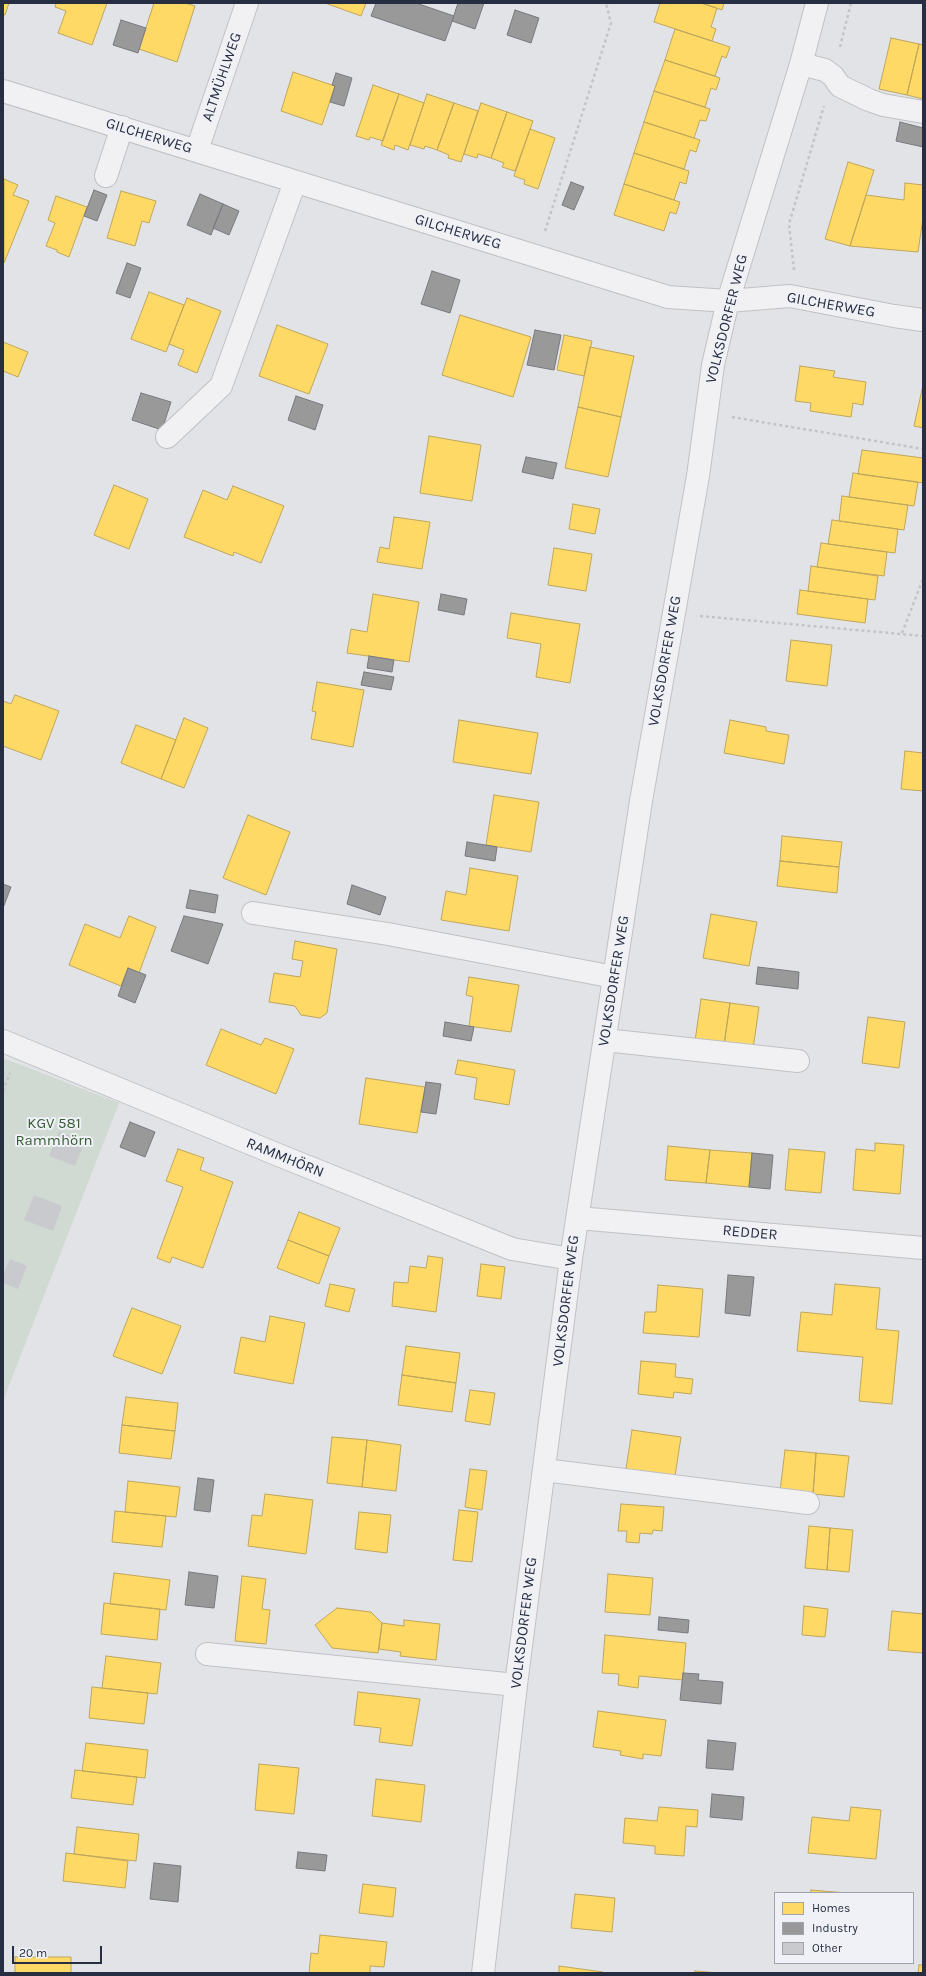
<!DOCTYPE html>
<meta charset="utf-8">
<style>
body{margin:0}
#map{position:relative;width:926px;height:1976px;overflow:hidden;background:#e2e3e7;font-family:Karla,sans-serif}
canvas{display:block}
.frame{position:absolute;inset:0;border:4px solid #282e41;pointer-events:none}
.legend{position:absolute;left:774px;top:1892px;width:140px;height:72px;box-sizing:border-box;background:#eff1f6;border:1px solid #9fa3ae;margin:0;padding:5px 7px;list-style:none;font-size:12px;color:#282e41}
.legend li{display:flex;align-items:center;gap:8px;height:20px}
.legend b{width:20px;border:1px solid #9fa3ae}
.scale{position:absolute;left:12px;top:1946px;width:90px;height:18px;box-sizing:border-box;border:2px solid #282e41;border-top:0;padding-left:5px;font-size:12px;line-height:14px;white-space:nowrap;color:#282e41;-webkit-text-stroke:3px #eff1f6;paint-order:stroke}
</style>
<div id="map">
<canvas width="926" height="1976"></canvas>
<div class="frame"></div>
<ul class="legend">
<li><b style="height:11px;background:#ffd966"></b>Homes</li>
<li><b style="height:11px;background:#999"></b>Industry</li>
<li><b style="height:11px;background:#c8cace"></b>Other</li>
</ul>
<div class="scale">20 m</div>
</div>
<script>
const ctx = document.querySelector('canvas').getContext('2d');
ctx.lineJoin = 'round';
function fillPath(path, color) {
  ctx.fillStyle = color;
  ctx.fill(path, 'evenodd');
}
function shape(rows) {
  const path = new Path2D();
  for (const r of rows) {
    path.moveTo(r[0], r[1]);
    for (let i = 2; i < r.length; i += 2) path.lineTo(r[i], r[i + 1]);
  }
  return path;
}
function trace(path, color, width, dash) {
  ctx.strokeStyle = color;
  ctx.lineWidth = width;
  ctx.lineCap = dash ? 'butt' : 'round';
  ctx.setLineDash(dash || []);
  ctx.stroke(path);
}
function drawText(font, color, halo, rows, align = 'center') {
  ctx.font = font + ' Karla,sans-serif';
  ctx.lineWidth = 4;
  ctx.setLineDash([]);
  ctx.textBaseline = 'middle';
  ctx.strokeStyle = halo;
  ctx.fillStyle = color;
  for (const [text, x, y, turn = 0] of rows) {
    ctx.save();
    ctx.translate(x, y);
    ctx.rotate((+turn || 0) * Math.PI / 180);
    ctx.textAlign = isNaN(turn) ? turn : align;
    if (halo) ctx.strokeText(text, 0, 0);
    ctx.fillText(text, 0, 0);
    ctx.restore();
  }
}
const green = shape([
 [3,1058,119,1103,3,1401]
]);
const homes = shape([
 [3,3,9,3,5,15,3,14,3,3],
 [56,3,107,3,92,45,58,33,66,11,55,7,56,3],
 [154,3,185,3,195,6,177,62,139,49,154,3],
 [325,3,366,3,361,16,325,3],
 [660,3,701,3,717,8,711,27,716,29,712,41,654,22,660,3],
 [701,3,724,3,722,10,701,3],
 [675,29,730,47,726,58,722,56,715,76,665,60,675,29],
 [891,38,919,44,907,95,879,89,891,38],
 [919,44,923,45,923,99,907,95,919,44],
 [665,60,720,78,716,90,711,88,705,107,654,91,665,60],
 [293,72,335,86,322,125,281,111,293,72],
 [373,85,399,94,383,141,370,137,369,140,356,136,373,85],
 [654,91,710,109,706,121,700,120,694,138,644,122,654,91],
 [399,94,424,103,408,150,395,145,394,150,381,145,399,94],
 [427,94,454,103,437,150,425,146,424,149,410,145,427,94],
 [454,103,478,111,461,162,448,158,449,155,437,150,454,103],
 [481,103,507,112,491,158,478,154,477,158,464,154,481,103],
 [507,112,533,121,515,171,502,167,504,163,491,158,507,112],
 [644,122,700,140,696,152,690,150,684,169,634,153,644,122],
 [530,129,555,138,538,189,524,184,525,180,514,176,530,129],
 [634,153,689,171,686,184,680,182,674,200,624,184,634,153],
 [848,162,874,170,850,246,825,239,848,162],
 [4,179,18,185,13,195,29,201,4,263,4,179],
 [905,183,923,185,923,218,918,252,850,246,866,195,904,200,905,183],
 [624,184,680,202,676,214,670,212,664,231,614,215,624,184],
 [121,191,156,201,149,223,142,221,135,246,107,238,121,191],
 [56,196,87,207,69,257,57,252,57,250,46,246,55,223,48,220,56,196],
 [149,292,184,305,166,352,131,339,149,292],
 [187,298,221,311,197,373,178,365,184,350,169,344,187,298],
 [460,315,531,337,513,397,442,375,460,315],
 [277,325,328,344,309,394,259,376,277,325],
 [564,335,592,341,584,376,557,370,564,335],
 [3,342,28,352,18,377,3,371,3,342],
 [590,347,634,356,621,417,578,407,590,347],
 [800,366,835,371,833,377,866,382,863,405,853,403,851,417,810,411,811,403,795,401,800,366],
 [923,385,923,428,914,426,923,385],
 [578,407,621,417,608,477,565,468,578,407],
 [429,436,481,445,472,501,420,493,429,436],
 [862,450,923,458,923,483,858,474,862,450],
 [853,473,918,482,914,506,849,497,853,473],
 [114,485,148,499,129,549,94,535,114,485],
 [233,486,284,506,261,563,234,552,233,556,184,537,203,490,227,500,233,486],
 [842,496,908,505,904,530,839,521,842,496],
 [573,504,600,509,595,534,569,529,573,504],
 [394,517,430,522,422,569,377,562,380,547,389,549,394,517],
 [832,520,898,529,895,553,828,544,832,520],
 [821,543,887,552,884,576,817,567,821,543],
 [554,548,592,554,586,591,548,585,554,548],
 [811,566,878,576,875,600,808,591,811,566],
 [800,590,868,599,865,623,797,614,800,590],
 [373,594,419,602,409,662,347,653,351,629,367,632,373,594],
 [511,613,580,624,570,683,536,677,541,644,507,638,511,613],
 [791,640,832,645,827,686,786,681,791,640],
 [317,682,364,690,353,747,311,739,316,712,312,711,317,682],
 [15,695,59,711,41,760,3,746,3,701,11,704,15,695],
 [184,718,208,728,184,788,161,779,184,718],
 [459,720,538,733,531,774,453,762,459,720],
 [730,720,766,727,766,731,789,735,784,764,724,753,730,720],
 [136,725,176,740,161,779,121,763,136,725],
 [905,751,923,753,923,791,901,789,905,751],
 [494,795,539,802,531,852,486,845,494,795],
 [248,815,290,832,266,895,223,878,248,815],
 [782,836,842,842,839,867,780,861,782,836],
 [780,861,839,867,837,893,777,886,780,861],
 [470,868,518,876,509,931,441,920,446,891,466,895,470,868],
 [711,914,757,922,749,966,703,958,711,914],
 [129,916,156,927,139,973,128,968,121,986,69,965,85,924,120,938,129,916],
 [295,941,337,949,327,1013,320,1018,301,1015,295,1006,269,1002,274,973,300,977,303,961,292,959,295,941],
 [469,977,519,985,511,1032,469,1026,473,997,466,995,469,977],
 [701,999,730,1003,724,1045,695,1041,701,999],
 [730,1003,759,1007,753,1049,724,1045,730,1003],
 [868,1017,905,1022,899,1068,862,1063,868,1017],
 [221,1029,261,1045,265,1038,294,1049,276,1094,206,1065,221,1029],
 [458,1060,515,1070,509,1105,474,1099,477,1078,455,1074,458,1060],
 [366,1078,425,1087,417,1133,359,1124,366,1078],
 [875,1143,904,1145,900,1194,853,1190,856,1149,875,1151,875,1143],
 [668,1146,710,1150,706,1183,665,1180,668,1146],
 [178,1149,204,1158,200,1170,233,1182,203,1268,172,1257,170,1263,157,1258,183,1187,166,1181,178,1149],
 [789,1149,825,1152,821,1193,785,1190,789,1149],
 [710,1150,752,1153,749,1187,706,1183,710,1150],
 [299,1212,340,1228,329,1256,288,1240,299,1212],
 [288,1240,329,1256,319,1284,277,1268,288,1240],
 [428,1256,443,1258,436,1312,392,1306,394,1282,408,1283,410,1266,426,1268,428,1256],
 [481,1264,505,1267,501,1299,477,1296,481,1264],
 [330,1284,355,1289,349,1312,325,1306,330,1284],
 [835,1284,880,1288,876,1329,899,1331,892,1404,859,1401,863,1357,797,1351,801,1312,832,1315,835,1284],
 [658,1285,703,1289,699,1337,643,1333,645,1312,656,1312,658,1285],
 [132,1308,181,1326,162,1374,113,1356,132,1308],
 [270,1316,305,1323,293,1384,234,1373,241,1337,265,1342,270,1316],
 [406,1346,460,1353,456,1383,402,1375,406,1346],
 [641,1361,676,1364,675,1377,693,1379,691,1394,674,1392,673,1398,638,1394,641,1361],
 [402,1375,456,1383,452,1412,398,1405,402,1375],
 [470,1390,495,1393,490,1425,465,1421,470,1390],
 [126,1397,178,1403,175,1431,122,1425,126,1397],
 [122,1425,175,1431,171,1459,119,1453,122,1425],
 [632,1430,681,1437,675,1476,626,1469,632,1430],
 [332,1437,367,1440,362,1487,327,1483,332,1437],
 [367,1440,401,1445,396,1491,362,1487,367,1440],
 [785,1450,816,1453,813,1494,780,1491,785,1450],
 [816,1453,849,1456,844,1497,813,1494,816,1453],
 [470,1469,487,1471,482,1510,465,1507,470,1469],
 [128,1481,180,1487,176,1517,125,1512,128,1481],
 [265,1494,313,1500,306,1554,248,1546,252,1515,262,1516,265,1494],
 [621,1504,664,1507,662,1531,653,1530,652,1534,640,1533,639,1543,626,1542,627,1531,618,1531,621,1504],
 [459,1510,478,1512,472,1562,453,1560,459,1510],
 [115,1511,166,1516,162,1547,112,1542,115,1511],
 [359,1512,391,1515,387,1553,355,1549,359,1512],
 [809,1526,830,1528,827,1570,805,1568,809,1526],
 [830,1528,853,1530,849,1572,827,1570,830,1528],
 [114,1573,170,1580,166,1610,110,1604,114,1573],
 [608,1574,653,1578,650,1615,605,1612,608,1574],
 [242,1576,266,1579,262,1609,270,1610,266,1644,235,1641,242,1576],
 [104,1603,160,1609,157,1640,101,1634,104,1603],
 [804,1606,828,1609,825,1637,802,1635,804,1606],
 [337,1608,371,1612,382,1623,378,1653,332,1648,315,1625,337,1608],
 [892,1611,923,1614,923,1653,888,1650,892,1611],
 [404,1620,440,1624,436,1660,400,1656,401,1652,379,1649,382,1623,404,1626,404,1620],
 [605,1635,686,1643,683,1680,639,1676,638,1688,618,1685,619,1674,602,1673,605,1635],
 [106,1656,161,1663,157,1694,102,1688,106,1656],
 [92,1687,148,1693,144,1724,89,1718,92,1687],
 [358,1692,420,1699,412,1746,379,1742,381,1728,354,1725,358,1692],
 [598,1711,666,1720,661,1756,643,1754,643,1759,620,1755,621,1751,593,1747,598,1711],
 [86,1743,148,1750,145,1778,82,1771,86,1743],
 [259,1764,299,1768,294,1814,255,1810,259,1764],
 [75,1770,137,1777,133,1805,71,1798,75,1770],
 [376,1779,425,1785,421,1822,372,1816,376,1779],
 [659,1807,698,1810,697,1827,686,1826,684,1856,655,1854,655,1846,623,1843,625,1818,657,1821,659,1807],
 [851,1807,881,1810,876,1859,808,1853,812,1817,849,1821,851,1807],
 [77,1827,139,1834,136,1861,74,1854,77,1827],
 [66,1853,128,1861,125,1888,63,1881,66,1853],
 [363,1884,396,1888,393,1917,359,1913,363,1884],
 [811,1890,847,1893,811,1893,811,1890],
 [575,1894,615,1898,612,1932,571,1928,575,1894],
 [320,1935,387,1942,384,1967,370,1966,370,1973,309,1973,311,1953,318,1954,320,1935],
 [15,1957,71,1957,71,1973,15,1973,15,1957],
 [919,1965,923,1965,923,1973,918,1973,919,1965],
 [559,1966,603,1972,603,1973,559,1973,559,1966],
 [695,1971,719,1973,695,1973,695,1971]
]);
const industry = shape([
 [376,3,416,3,454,16,445,41,371,16,376,3],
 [458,3,484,3,475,29,452,21,458,3],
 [515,10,539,18,531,43,507,35,515,10],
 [121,20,146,28,138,53,113,45,121,20],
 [336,73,352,78,344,106,330,102,335,86,332,85,336,73],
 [900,122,923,128,923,147,896,141,900,122],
 [571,182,584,187,574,210,562,205,571,182],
 [94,190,107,195,97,221,84,216,94,190],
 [200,194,223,204,211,235,187,225,200,194],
 [223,204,239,211,229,235,213,228,223,204],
 [127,263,141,268,130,298,116,293,127,263],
 [432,271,460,280,450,313,421,304,432,271],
 [535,330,561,335,554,370,527,365,535,330],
 [141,393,171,402,162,430,132,420,141,393],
 [296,396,323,405,315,430,288,420,296,396],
 [526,457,557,463,553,479,522,472,526,457],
 [441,594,467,599,464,615,438,610,441,594],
 [369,656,394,660,392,672,367,668,369,656],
 [364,672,394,677,391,690,361,685,364,672],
 [467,842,497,847,495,861,465,856,467,842],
 [3,884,11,887,3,908,3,884],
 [352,885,386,897,380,915,347,904,352,885],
 [190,890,218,895,215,913,186,908,190,890],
 [184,916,223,924,208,964,171,951,184,916],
 [758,967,799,972,798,989,756,984,758,967],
 [128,968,146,975,135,1003,118,996,128,968],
 [445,1022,474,1027,471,1041,443,1036,445,1022],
 [426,1082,441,1084,436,1114,421,1112,426,1082],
 [130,1122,155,1132,145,1157,120,1147,130,1122],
 [752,1153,773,1155,770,1189,749,1187,752,1153],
 [728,1275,754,1277,750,1316,725,1313,728,1275],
 [198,1478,214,1480,210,1512,194,1510,198,1478],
 [189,1572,218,1576,214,1608,185,1605,189,1572],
 [659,1617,689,1620,688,1633,658,1630,659,1617],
 [683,1673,699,1674,698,1680,723,1682,721,1704,680,1700,683,1673],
 [708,1740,736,1743,733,1770,706,1768,708,1740],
 [712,1794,744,1797,742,1820,710,1817,712,1794],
 [298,1852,327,1855,325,1871,296,1868,298,1852],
 [154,1863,181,1866,178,1902,150,1899,154,1863]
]);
const building = shape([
 [59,1131,85,1141,75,1166,49,1156],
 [34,1195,62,1206,53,1231,24,1220],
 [10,1259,27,1266,18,1289,3,1283,3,1276]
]);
const path = shape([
 [840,47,851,3],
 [545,231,611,23,606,3],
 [794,270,789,224,824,106],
 [732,417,923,449],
 [700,616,923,636],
 [902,633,923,579],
 [3,1091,10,1073]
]);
const minor = shape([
 [801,64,825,70,833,76,840,86,869,100,883,105,923,112],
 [3,91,668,297,728,301,790,296,894,316,923,320],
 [197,150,247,3],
 [106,176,122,127],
 [167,437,221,386,295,182],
 [253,913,388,934,614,977],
 [605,1040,798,1061],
 [3,1041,276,1154,512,1249,571,1259],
 [578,1218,923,1248],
 [544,1470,808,1503],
 [207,1654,516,1685],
 [483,1973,516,1685,571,1259,641,801,698,476,713,365,728,301,801,64,817,3]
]);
const streetNames = [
 ["ALTMÜHLWEG",222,77,-71],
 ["GILCHERWEG",149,136,17],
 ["GILCHERWEG",458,232,17],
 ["GILCHERWEG",831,305,10],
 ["VOLKSDORFER WEG",727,319,-76],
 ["VOLKSDORFER WEG",665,661,-80],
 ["VOLKSDORFER WEG",614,981,-81],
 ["RAMMHÖRN",285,1158,22],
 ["REDDER",750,1233,5],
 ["VOLKSDORFER WEG",566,1301,-83],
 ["VOLKSDORFER WEG",524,1623,-83]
];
const parkNames = [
 ["KGV 581",54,1124],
 ["Rammhörn",54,1141]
];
fillPath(green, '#d1dad2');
fillPath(homes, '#ffd966');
trace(homes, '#bea65b', 1);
fillPath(industry, '#999');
trace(industry, '#77797f', 1);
fillPath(building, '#c8cace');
trace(minor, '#c0c1c5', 24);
trace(path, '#c3c4ca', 2.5, [3, 3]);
trace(minor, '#f1f1f3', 22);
drawText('15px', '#282e41', '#eff1f6', streetNames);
drawText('15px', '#375d35', '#eff1f6', parkNames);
</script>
